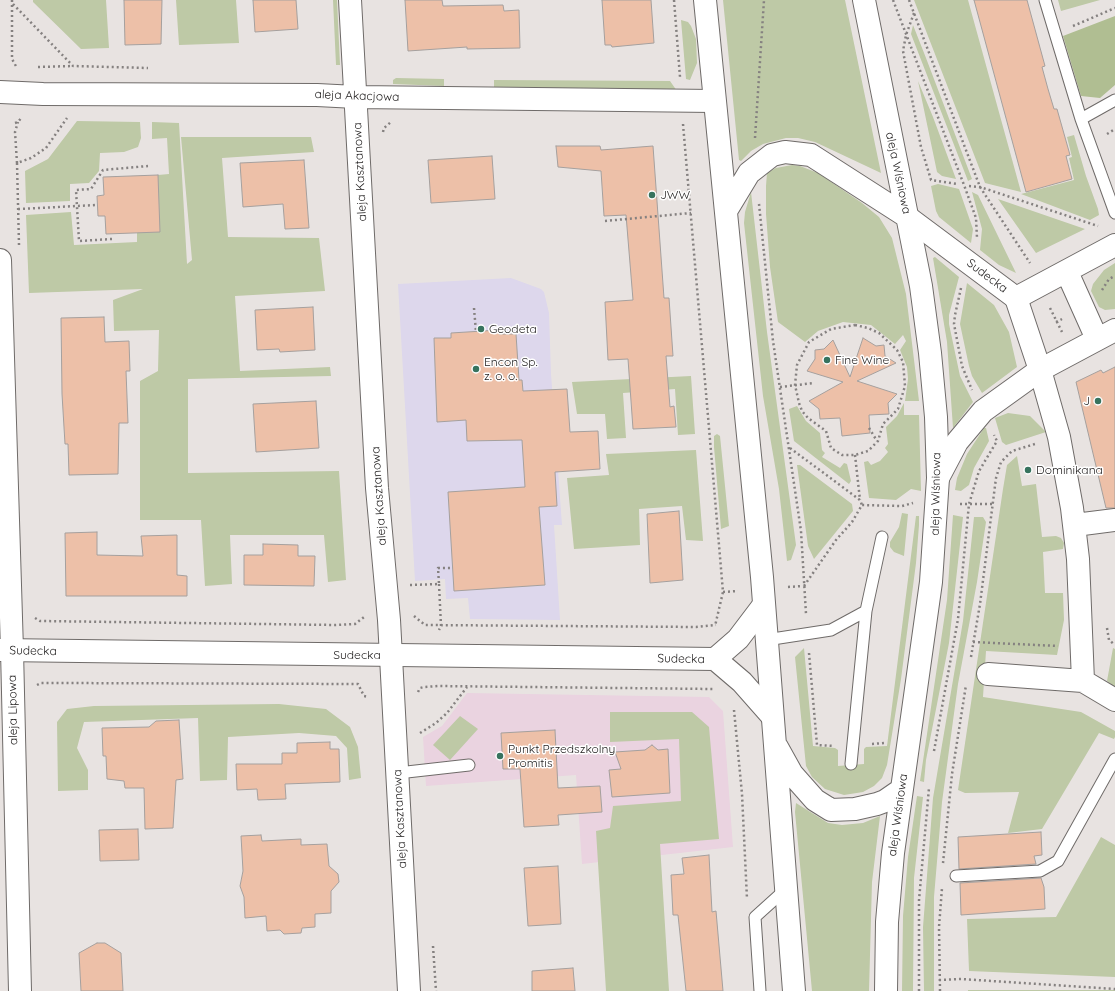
<!DOCTYPE html>
<meta charset="utf-8">
<style>
body{margin:0}
canvas{display:block;background:#e8e3e1}
</style>
<canvas width="1115" height="991"></canvas>
<script>
const ctx = document.querySelector('canvas').getContext('2d');
ctx.lineJoin = 'round';
function fillPath(path, color) {
  ctx.fillStyle = color;
  ctx.fill(path, 'evenodd');
}
function shape(rows) {
  const path = new Path2D();
  for (const r of rows) {
    path.moveTo(r[0], r[1]);
    for (let i = 2; i < r.length; i += 2) path.lineTo(r[i], r[i + 1]);
  }
  return path;
}
function trace(path, color, width, dash) {
  ctx.strokeStyle = color;
  ctx.lineWidth = width;
  ctx.lineCap = dash ? 'butt' : 'round';
  ctx.setLineDash(dash || []);
  ctx.stroke(path);
}
function drawText(font, color, halo, rows, align = 'center') {
  ctx.font = font + ' Quicksand,sans-serif';
  ctx.lineWidth = 3;
  ctx.setLineDash([]);
  ctx.textBaseline = 'middle';
  ctx.strokeStyle = halo;
  ctx.fillStyle = color;
  for (const [text, x, y, turn = 0] of rows) {
    ctx.save();
    ctx.translate(x, y);
    ctx.rotate((+turn || 0) * Math.PI / 180);
    ctx.textAlign = isNaN(turn) ? turn : align;
    if (halo) ctx.strokeText(text, 0, 0);
    ctx.fillText(text, 0, 0);
    ctx.restore();
  }
}
const commercial = shape([
 [511,278,541,289,544,292,549,313,551,374,562,525,554,525,560,620,470,619,468,598,446,599,445,579,415,581,398,284]
]);
const education = shape([
 [467,693,709,697,723,711,733,847,582,864,576,775,426,786,423,737,442,726]
]);
const green = shape([
 [33,0,106,0,109,48,81,49,33,2],
 [176,0,236,0,239,43,179,45],
 [333,0,337,0,340,65,336,65],
 [723,0,845,0,881,173,815,142,798,138,786,138,763,144,751,151,741,161,739,160],
 [914,0,968,0,1021,192,985,183],
 [1058,0,1100,0,1061,11],
 [681,20,688,22,691,26,696,39,697,63,690,80,686,79],
 [913,25,926,58,972,179,968,181,911,34],
 [396,78,444,79,444,86,393,84,393,80],
 [494,80,670,81,677,91,494,87],
 [918,81,933,117,956,179,942,176,937,172],
 [77,121,140,122,141,138,138,147,124,152,100,153,99,171,89,183,70,184,70,201,26,203,25,171,48,159],
 [152,122,179,123,187,264,192,260,181,137,311,137,314,152,222,158,228,237,319,238,325,291,235,296,240,371,330,367,331,376,188,379,188,473,339,471,346,580,328,582,324,535,230,535,232,584,205,586,201,520,140,520,140,381,158,371,159,330,114,331,113,300,143,289,29,293,26,215,71,212,74,245,137,242,137,233,158,175,169,174,167,138,152,139],
 [1074,135,1086,176,1098,209,1099,215,1090,220,1021,194,1074,180,1069,158,1072,157,1067,137],
 [792,165,800,166,818,173,862,203,879,217,892,238,906,294,919,401,905,401,908,379,907,367,900,350,906,341,903,335,895,344,871,325,843,322,818,331,805,342,778,322,770,267,766,214,766,186,767,173,776,168],
 [938,184,959,189,973,229,971,243,939,217,936,211,931,186],
 [751,192,767,332,796,545,791,560,787,561,779,489,763,396,744,223,745,212],
 [972,192,978,195,1016,273,999,265,980,250,982,229],
 [998,199,1085,229,1036,253],
 [935,257,959,277,949,315,949,324,960,376,973,402,953,428,947,342,933,258],
 [1115,263,1115,309,1105,310,1099,307,1091,291,1093,284,1104,270],
 [967,283,994,305,1009,332,1017,367,982,393,972,376,969,366,960,324],
 [691,376,695,434,678,435,675,389,623,393,626,438,607,439,605,414,577,414,572,382],
 [904,403,904,415,919,415,921,491,911,489,896,500,869,498,864,462,868,461,871,465,880,461,888,452,885,448,888,444,886,427,897,416],
 [797,406,806,421,820,433,822,450,825,453,822,457,840,468,844,463,847,464,851,481,849,484,794,441,789,409],
 [1008,413,1030,416,1046,432,1006,445,1002,442,995,418],
 [984,428,986,428,989,441,974,468,969,485,961,491,955,490,957,478,967,454],
 [717,434,720,436,729,526,721,529,714,447,714,436],
 [696,450,703,541,686,540,682,506,639,509,640,545,574,549,567,478,609,475,606,454],
 [1017,456,1022,486,1036,484,1042,537,1056,536,1061,538,1064,543,1063,549,1043,552,1045,593,1063,593,1064,620,1057,655,986,651,983,697,1081,712,1115,731,1115,737,1114,739,1099,733,1042,829,1008,833,1019,792,965,793,958,790,1003,489,1007,465],
 [797,465,800,465,852,504,853,511,814,559,808,546],
 [902,513,908,514,904,556,894,552,890,547,890,542,899,527],
 [953,515,963,517,949,643,926,760,924,782,920,781,947,600],
 [916,516,919,516,919,525,916,563,901,679,887,765,882,778,874,786,863,792,844,795,825,789,812,777,806,766,795,657,804,648,813,746,835,748,838,750,838,766,864,764,864,749,866,747,887,746],
 [974,517,983,517,986,522,977,582,958,684,942,802,934,897,934,991,924,991,923,927,933,798,963,621],
 [1113,648,1115,649,1115,687,1107,681],
 [279,704,326,709,350,727,358,747,361,778,349,780,347,748,336,736,299,733,228,737,227,780,200,781,198,718,84,722,77,748,88,770,88,790,58,791,57,722,67,709,94,706],
 [610,712,692,712,709,727,719,839,660,844,669,991,606,991,596,831,610,828,613,806,681,801,679,739,610,742],
 [460,716,478,729,450,760,433,745],
 [917,796,923,797,914,878,913,991,902,991,903,916,908,857],
 [796,803,828,823,842,825,863,823,880,816,872,882,869,991,812,991,795,812],
 [1101,837,1115,845,1115,977,969,971,967,919,1056,917],
 [968,990,1115,990,1115,991,968,991]
]);
const forest = shape([
 [1115,16,1115,85,1100,98,1081,96,1063,36]
]);
const building = shape([
 [124,0,162,0,161,44,125,45,124,0],
 [253,0,296,0,298,29,255,32,253,0],
 [405,0,442,0,443,6,503,5,504,11,519,10,520,48,467,49,467,47,408,51,405,0],
 [602,0,651,0,654,43,612,47,611,45,605,45,602,0],
 [974,0,1027,0,1045,66,1042,67,1048,89,1054,109,1057,109,1070,155,1066,156,1072,179,1026,192,974,0],
 [556,146,600,146,601,150,653,146,664,298,669,298,673,356,666,356,670,407,674,406,676,427,633,429,628,359,608,360,605,302,633,300,626,215,604,216,601,171,558,167,556,146],
 [492,156,495,199,431,203,428,160,492,156],
 [304,160,309,228,285,229,283,204,243,207,240,163,304,160],
 [158,175,160,232,106,234,105,216,98,216,97,196,104,195,103,177,158,175],
 [313,307,315,350,280,352,279,349,257,350,255,310,313,307],
 [104,317,105,342,129,341,130,371,126,371,128,423,119,423,118,474,69,475,68,444,65,444,62,394,61,318,104,317],
 [499,330,499,334,516,334,519,380,522,380,523,391,567,389,570,432,598,431,600,469,555,472,557,506,539,507,545,585,454,591,448,492,525,487,522,440,467,441,466,420,437,422,434,338,451,338,451,333,499,330],
 [863,338,876,346,884,345,885,356,896,363,857,381,897,394,888,403,889,414,869,415,870,433,842,436,840,418,820,419,819,409,809,401,843,382,807,371,815,359,815,350,824,349,833,340,850,377,863,338],
 [1115,367,1115,508,1106,508,1076,382,1101,370,1103,373,1115,367],
 [316,401,319,448,256,452,253,404,316,401],
 [679,511,683,580,650,583,647,514,679,511],
 [97,532,97,555,143,556,141,536,177,535,177,575,187,576,187,596,66,596,65,533,97,532],
 [263,544,298,545,298,556,315,556,314,586,244,585,244,555,263,555,263,544],
 [179,720,183,779,176,780,173,828,145,829,144,788,125,788,124,781,107,779,106,756,103,756,102,728,149,727,156,721,179,720],
 [555,730,558,788,600,786,602,812,558,815,559,825,524,827,520,769,503,769,501,733,555,730],
 [330,742,330,749,339,749,340,782,285,784,286,799,258,800,257,789,237,790,236,764,282,764,282,753,297,753,297,743,330,742],
 [652,745,658,750,668,749,670,793,612,797,609,770,621,769,615,752,645,750,652,745],
 [138,829,139,860,100,861,99,830,138,829],
 [1041,832,1042,855,1034,856,1036,864,959,869,958,837,1041,832],
 [261,835,262,841,301,839,301,845,327,844,329,866,338,874,339,882,331,891,331,913,315,914,315,927,302,928,301,933,284,934,280,930,267,931,266,916,245,918,244,897,240,886,243,871,241,836,261,835],
 [709,855,712,912,716,911,723,991,686,991,678,915,673,915,671,875,684,874,682,858,709,855],
 [558,866,561,924,528,926,524,868,558,866],
 [1041,878,1044,887,1045,909,961,915,960,883,1041,878],
 [97,943,105,943,121,953,123,991,81,991,79,953,97,943],
 [573,968,575,991,532,991,532,971,573,968]
]);
const path = shape([
 [12,0,12,59,17,68],
 [674,0,680,77],
 [893,0,964,185,976,218,977,238],
 [909,0,980,187,1030,263],
 [13,4,73,66,148,68],
 [914,13,906,35,903,51,921,147,931,180,958,184],
 [1073,26,1115,8],
 [38,67,73,66],
 [15,123,18,122,22,117],
 [683,124,723,592,715,626],
 [383,132,384,128,391,122],
 [1107,134,1115,129],
 [755,138,764,0],
 [17,163,15,132,18,122],
 [969,186,980,187,1098,226],
 [759,204,773,341,801,531,806,614],
 [18,209,97,205],
 [605,221,691,213],
 [112,239,79,241,76,190,91,189,103,170,148,166],
 [19,245,17,163,31,158,46,148,67,118],
 [961,288,955,315,954,324,962,366,972,390],
 [1102,290,1109,279,1115,276],
 [474,308,476,332],
 [1050,308,1062,332],
 [1056,322,1062,319],
 [855,325,868,328,879,333,897,350,903,362,905,386,898,409,883,424,878,441,868,451,855,455,842,455,831,448,826,431,808,418,802,411,799,403,795,385,797,365,809,342,831,329,855,325],
 [780,387,814,383],
 [869,428,877,441],
 [790,448,860,500,862,505],
 [855,455,860,500],
 [960,504,992,504],
 [439,584,441,626,439,630],
 [410,585,439,584,438,568,453,568],
 [804,586,836,540,852,522,862,505,902,506,913,503],
 [788,587,803,586],
 [723,592,738,591],
 [414,616,425,625,696,627,716,625],
 [35,618,40,621,336,625,355,624,364,617],
 [1107,628,1109,640,1115,645],
 [973,642,1058,646],
 [809,653,817,745,834,746],
 [971,657,980,604,996,478,1001,462,1012,451,1035,444],
 [37,685,41,683,55,683,358,684,364,696,369,697],
 [418,692,420,688,424,687,438,686,713,689],
 [734,710,742,794,747,899],
 [420,733,436,723,447,713,467,687],
 [872,744,884,743],
 [934,751,958,619,969,504,979,471,997,441,994,435],
 [943,863,952,774,966,685],
 [433,946,436,991],
 [939,980,961,979,1115,989],
 [919,991,919,900,929,788],
 [940,991,939,927,942,888]
]);
const service = shape([
 [1045,0,1081,119,1115,213],
 [1081,119,1115,100],
 [866,611,882,537],
 [766,640,831,630,866,611,851,764],
 [398,773,469,765],
 [956,876,1040,871,1058,861,1115,759],
 [760,991,755,917,786,889]
]);
const minor = shape([
 [350,0,377,488,389,620,409,991],
 [0,92,43,94,317,95,356,97,714,101],
 [0,260,12,650,20,991],
 [1075,525,1115,520],
 [988,674,1083,681,1078,559,1072,508,1059,437,1040,370,1016,298],
 [1083,681,1115,700]
]);
const tertiary = shape([
 [906,216,1016,298,1115,245],
 [1067,272,1097,339],
 [938,478,957,442,983,411,1040,370,1115,330],
 [0,650,715,659,742,682,772,716],
 [715,659,738,639,763,606]
]);
const primary = shape([
 [705,0,762,577,794,991],
 [864,0,921,286,930,353,936,417,938,478,931,582,893,853,887,922,886,991],
 [726,211,749,173,772,155,785,152,811,155,906,216],
 [777,747,792,774,815,800,831,810,855,809,877,804,885,801,901,790]
]);
const markers = [
 [652,195,4,"#37735e"],
 [481,329,4,"#37735e"],
 [827,360,4,"#37735e"],
 [476,369,4,"#37735e"],
 [1098,401,4,"#37735e"],
 [1028,470,4,"#37735e"],
 [500,756,4,"#37735e"]
];
const streetNames = [
 ["aleja Akacjowa",357,96,2],
 ["aleja Kasztanowa",360,172,-93],
 ["aleja Wiśniowa",898,173,78],
 ["Sudecka",987,276,37],
 ["aleja Wiśniowa",936,494,-89],
 ["aleja Kasztanowa",379,496,-94],
 ["Sudecka",33,651,1],
 ["Sudecka",357,655],
 ["Sudecka",681,659,1],
 ["aleja Lipowa",13,710,-91],
 ["aleja Wiśniowa",898,815,-82],
 ["aleja Kasztanowa",400,819,-93]
];
const poiNames = [
 ["JWW",660,195],
 ["Geodeta",489,329],
 ["Fine Wine",835,360],
 ["Encon Sp.",484,362],
 ["z. o. o.",484,376],
 ["J",1090,401,"right"],
 ["Dominikana",1036,470],
 ["Punkt Przedszkolny",508,749],
 ["Promitis",508,763]
];
fillPath(commercial, '#ddd7ec');
fillPath(education, '#ead3e0');
fillPath(green, '#bec9a6');
fillPath(forest, '#b0be92');
fillPath(building, '#edc0a8');
trace(building, '#a5a09e', 1);
trace(service, '#6f6b69', 13);
trace(minor, '#6f6b69', 24);
trace(tertiary, '#6f6b69', 24);
trace(primary, '#6f6b69', 24);
trace(path, '#858180', 2.5, [2, 3]);
trace(service, '#fff', 11);
trace(minor, '#fff', 22);
trace(tertiary, '#fff', 22);
trace(primary, '#fff', 22);
for (const [x, y, r, color] of markers) {
  const dot = new Path2D();
  dot.arc(x, y, r, 0, 2 * Math.PI);
  ctx.fillStyle = color;
  ctx.fill(dot);
  trace(dot, '#fff', 1.5);
}
drawText('12px', '#242222', '#fff', streetNames);
drawText('12px', '#242222', '#fff', poiNames, 'left');
</script>
